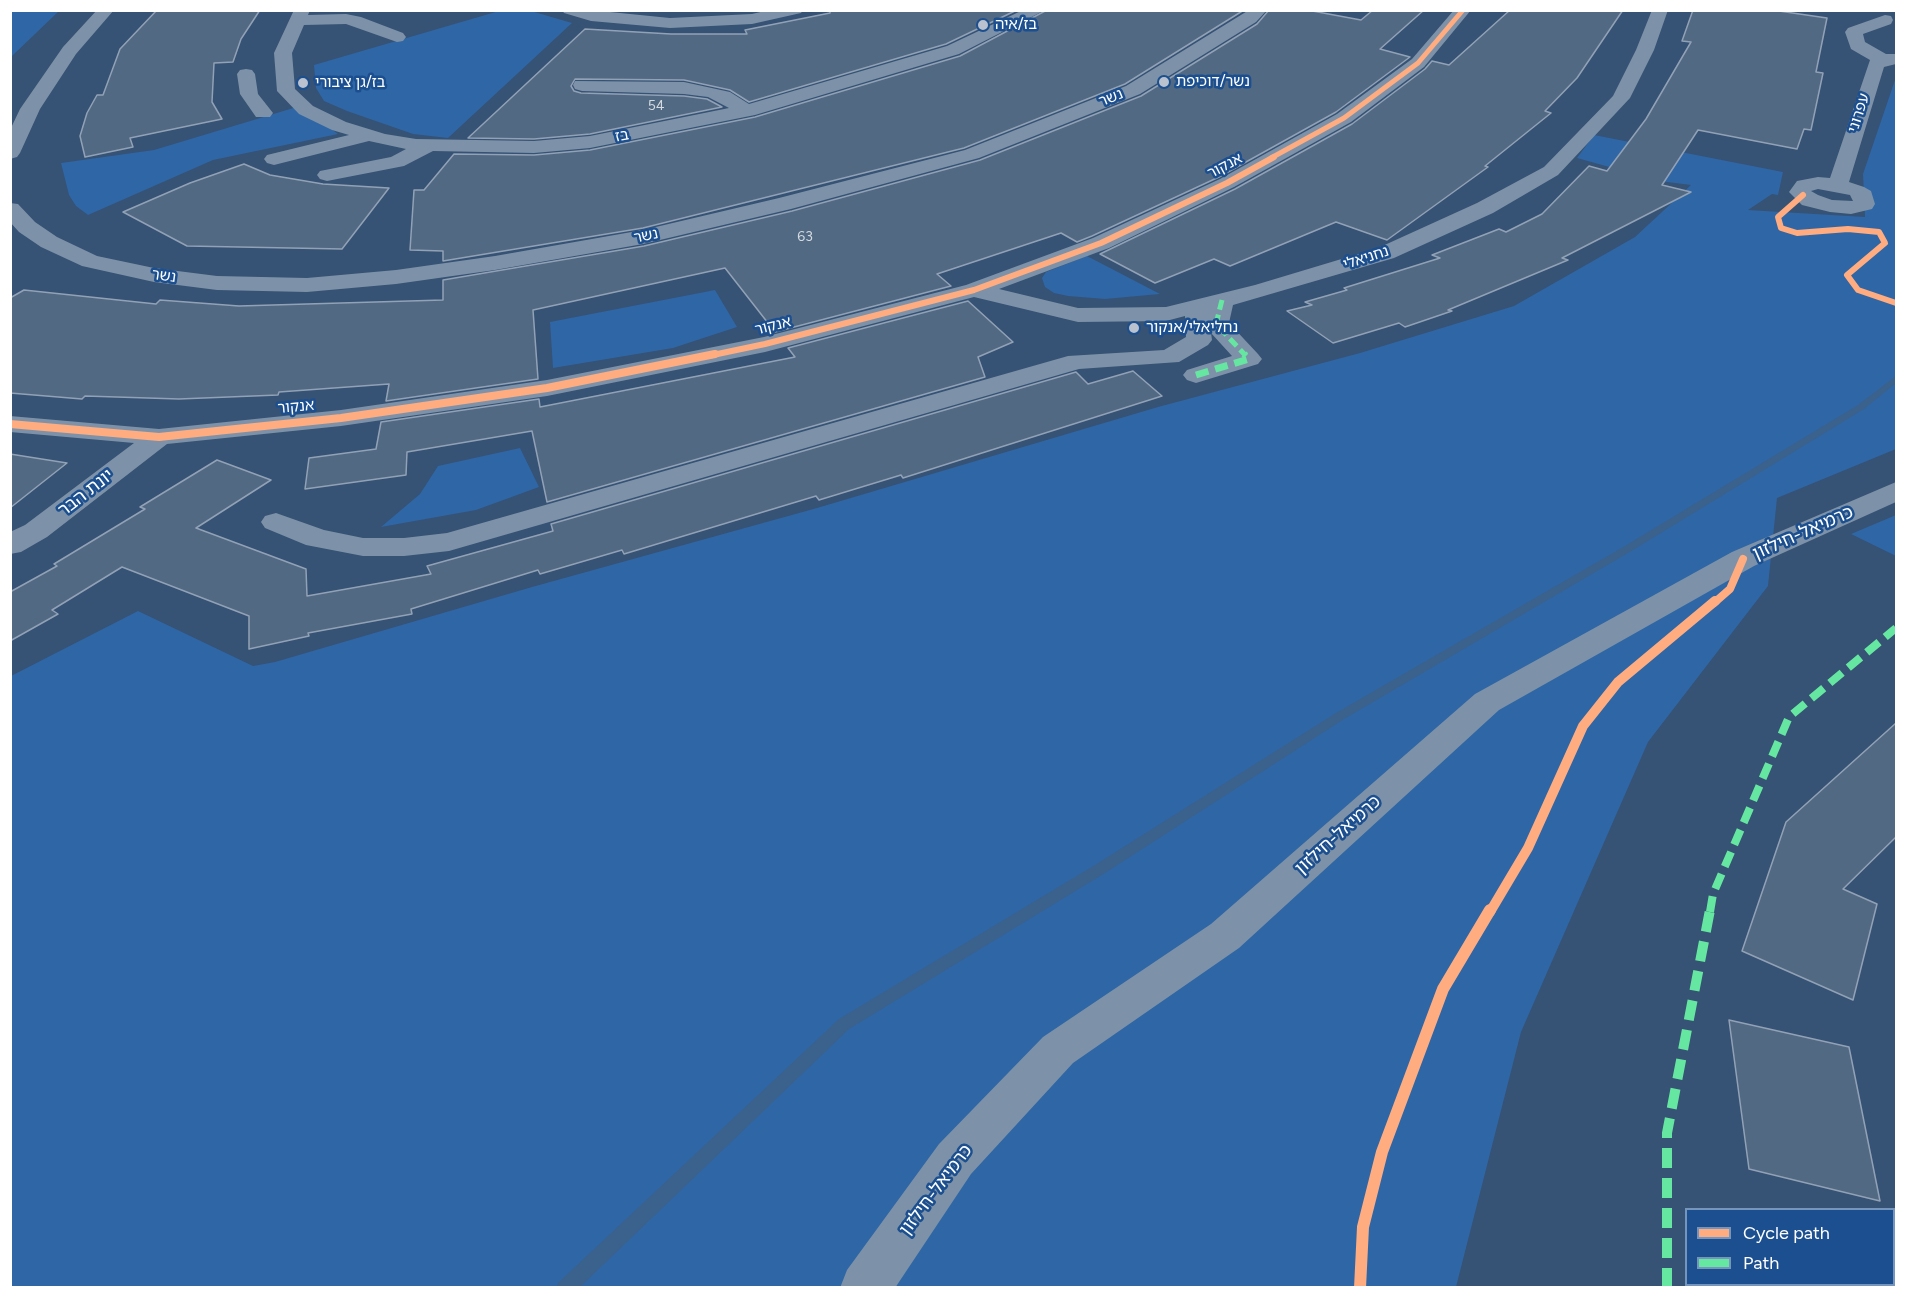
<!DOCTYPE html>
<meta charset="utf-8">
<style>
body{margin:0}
#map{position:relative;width:1907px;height:1298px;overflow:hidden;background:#365274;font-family:Figtree,sans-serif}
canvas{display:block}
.frame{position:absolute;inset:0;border:12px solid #fff;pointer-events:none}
.legend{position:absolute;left:1685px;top:1208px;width:210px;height:78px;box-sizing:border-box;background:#1b4f8f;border:2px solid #7695bc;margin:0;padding:8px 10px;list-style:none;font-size:18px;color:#fff}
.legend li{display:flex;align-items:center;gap:12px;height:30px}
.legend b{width:30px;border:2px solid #7695bc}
</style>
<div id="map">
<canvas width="1907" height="1298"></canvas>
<div class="frame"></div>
<ul class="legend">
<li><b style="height:8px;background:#ffac80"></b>Cycle path</li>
<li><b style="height:8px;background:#66e7a1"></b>Path</li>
</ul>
</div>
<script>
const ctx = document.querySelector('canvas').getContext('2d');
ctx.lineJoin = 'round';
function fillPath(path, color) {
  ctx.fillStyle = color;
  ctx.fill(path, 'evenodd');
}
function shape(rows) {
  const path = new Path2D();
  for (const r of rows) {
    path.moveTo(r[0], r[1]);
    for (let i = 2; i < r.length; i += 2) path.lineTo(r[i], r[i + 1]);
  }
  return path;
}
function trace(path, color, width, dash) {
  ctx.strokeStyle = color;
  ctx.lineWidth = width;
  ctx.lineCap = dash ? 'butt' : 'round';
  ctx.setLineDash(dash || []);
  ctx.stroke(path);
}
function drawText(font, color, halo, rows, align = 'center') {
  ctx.font = font + ' Figtree,"Noto Sans Hebrew",sans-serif';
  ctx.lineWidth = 5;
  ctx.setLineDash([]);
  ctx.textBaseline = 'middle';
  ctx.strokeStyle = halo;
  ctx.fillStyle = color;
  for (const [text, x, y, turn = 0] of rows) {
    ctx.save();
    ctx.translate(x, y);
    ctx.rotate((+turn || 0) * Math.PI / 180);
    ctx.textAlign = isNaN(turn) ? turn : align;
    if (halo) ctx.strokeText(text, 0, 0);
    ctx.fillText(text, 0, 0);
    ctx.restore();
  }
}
const green = shape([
 [11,10,59,10,59,11,11,57],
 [499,11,531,11,572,23,448,138,413,134,347,111,324,101,316,88,314,65],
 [1896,77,1896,449,1777,498,1768,586,1648,742,1521,1032,1456,1287,11,1287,11,676,138,611,253,666,275,662,532,587,817,508,1158,407,1360,353,1514,306,1635,237,1691,185,1659,181,1577,158,1594,135,1783,172,1778,195,1772,194,1748,210,1865,217,1863,174],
 [300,106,338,134,213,160,88,215,76,206,69,195,61,163,154,150],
 [1087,256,1160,294,1105,299,1068,296,1054,293,1045,287,1042,278,1046,272],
 [715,290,737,327,673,348,553,368,550,322],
 [520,448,539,487,476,510,381,527,420,494,438,466],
 [1896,515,1896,556,1851,534]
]);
const stream = shape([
 [1896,376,1896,383,1864,409,1633,550,1344,719,1105,873,849,1029,579,1288,556,1288,559,1282,839,1019,1095,865,1336,713,1625,546,1858,405,1896,376]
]);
const building = shape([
 [157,10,260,10,241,39,233,62,214,63,212,102,222,119,130,138,133,147,85,157,80,136,87,113,97,95,103,95,120,49,157,10],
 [830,10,1017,10,946,44,749,102,730,90,684,80,575,79,571,86,574,91,581,93,684,96,707,99,722,107,590,134,534,139,468,138,585,29,671,34,747,34,745,30,830,13,830,10],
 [1047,10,1244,10,1125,84,964,148,643,228,443,261,443,251,410,250,414,190,424,190,454,154,534,155,590,150,755,117,960,56,1047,10],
 [1269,10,1307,10,1361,20,1373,10,1424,10,1380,49,1410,57,1336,112,1219,177,1092,236,1077,242,1061,233,937,274,951,286,775,332,725,268,533,310,538,379,386,401,389,384,279,392,278,395,179,399,85,396,82,399,10,393,10,298,24,290,156,304,160,300,239,306,443,300,443,280,644,246,792,211,980,160,1141,96,1257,24,1269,10],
 [1510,10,1623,10,1577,78,1545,111,1551,113,1485,166,1488,167,1387,240,1336,222,1230,266,1214,259,1155,283,1100,254,1235,189,1352,124,1425,69,1432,61,1449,65,1510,10],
 [1693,10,1772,10,1827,18,1816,72,1823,73,1811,130,1804,129,1797,149,1698,130,1662,185,1691,192,1562,258,1568,260,1448,310,1452,311,1405,327,1399,323,1333,343,1287,311,1312,305,1305,302,1347,290,1344,288,1440,258,1432,255,1499,229,1506,232,1542,214,1589,166,1607,171,1646,119,1691,42,1682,41,1693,10],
 [244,164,270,175,323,184,389,188,342,249,187,246,123,212,190,183,244,164],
 [968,301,1013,342,978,357,985,377,547,502,532,431,407,452,406,475,305,489,309,458,376,449,381,422,539,399,540,407,795,357,788,348,968,301],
 [1133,371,1162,396,903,478,901,475,819,500,816,496,624,554,622,550,540,574,538,570,411,609,412,614,308,633,309,636,249,649,249,616,122,567,52,610,58,614,10,641,10,592,57,566,54,564,145,509,140,507,217,460,271,480,196,528,306,569,307,596,431,574,427,566,553,531,551,524,1076,372,1088,384,1133,371],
 [10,454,67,463,10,508,10,454],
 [1896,723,1896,837,1843,889,1877,904,1853,1000,1742,951,1786,822,1896,723],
 [1729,1020,1849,1047,1880,1201,1749,1169,1729,1020]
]);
const minor = shape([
 [97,10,114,10,76,54,40,109,20,153,17,157,10,159,10,130,20,109,63,47,97,10],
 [294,10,310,10,308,15,346,14,361,17,403,33,406,37,403,41,397,42,346,24,304,25,292,53,295,89,313,106,346,122,385,134,416,139,534,141,590,136,729,108,708,97,684,94,582,91,575,89,573,85,575,81,684,82,730,92,749,104,947,46,1023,10,1045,10,959,54,755,115,590,148,534,153,433,151,404,166,327,181,320,179,317,175,320,171,391,157,406,149,369,141,274,165,267,163,264,159,267,155,349,135,332,130,299,114,277,91,274,53,294,10],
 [562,10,590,10,670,18,752,14,769,10,803,10,801,13,752,24,670,28,591,21,564,13,562,10],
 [1249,10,1267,10,1256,22,1140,94,979,158,791,209,643,244,495,270,396,284,307,292,217,290,154,282,82,266,41,247,19,232,10,222,10,203,18,204,35,222,57,237,97,256,154,268,217,276,307,278,396,270,495,256,643,230,779,198,965,150,1126,86,1249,10],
 [1454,10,1471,10,1424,67,1351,122,1234,187,1109,248,999,289,1078,308,1166,307,1255,285,1378,248,1477,203,1544,167,1613,96,1636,50,1652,10,1668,10,1654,50,1630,98,1558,175,1493,213,1394,258,1233,305,1229,323,1258,354,1262,359,1258,364,1196,383,1187,380,1183,375,1187,370,1232,356,1211,333,1212,340,1208,345,1179,362,1079,369,449,551,404,556,363,556,306,545,265,528,261,522,265,516,276,513,324,530,363,538,404,538,447,533,1068,356,1164,350,1186,337,1185,316,1166,321,1078,322,974,297,765,352,547,396,341,426,167,444,47,537,21,552,10,554,10,532,25,525,134,443,10,432,10,416,159,429,341,410,547,380,764,337,966,285,1093,238,1220,179,1337,114,1412,59,1454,10],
 [1885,15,1891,16,1893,20,1891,24,1863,34,1865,42,1886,54,1896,54,1896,64,1884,67,1849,182,1864,187,1871,191,1875,204,1872,209,1851,214,1830,212,1802,205,1789,192,1797,181,1818,177,1830,178,1870,60,1851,49,1845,32,1848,28,1885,15],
 [1818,189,1850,195,1853,201,1832,200,1818,195,1811,191,1818,189],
 [246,69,252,70,255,74,258,94,273,113,270,117,256,117,240,94,237,74,240,70,246,69],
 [1896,482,1896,502,1754,566,1499,710,1239,948,1073,1063,971,1174,895,1288,840,1288,847,1270,939,1144,1043,1037,1211,924,1475,694,1732,552,1896,482]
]);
const quietFar3 = shape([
 [1222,300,1216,324,1246,356]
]);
const quietFar2 = shape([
 [1196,375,1249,359,1244,354]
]);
const quietFar1 = shape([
 [1710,912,1713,894,1789,717,1896,628]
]);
const quiet = shape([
 [1667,1288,1667,1133,1710,910]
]);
const cyclewayFar4 = shape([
 [1271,158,1344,118,1418,63,1463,10]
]);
const cyclewayFar3 = shape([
 [1803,195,1778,217,1781,228,1797,233,1848,229,1879,232,1885,243,1847,275,1858,290,1896,303],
 [708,356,765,344,974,290,1101,243,1227,183,1274,157]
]);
const cyclewayFar2 = shape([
 [10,424,159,437,341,418,547,388,715,354],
 [1714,603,1730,589,1743,559]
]);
const cyclewayFar1 = shape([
 [1490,912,1528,848,1583,726,1618,682,1715,601]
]);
const cycleway = shape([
 [1360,1288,1363,1227,1382,1152,1443,989,1490,910]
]);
const markers = [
 [983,25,6,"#b9c2ce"],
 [1164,82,6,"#b9c2ce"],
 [303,83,6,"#b9c2ce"],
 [1134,328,6,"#b9c2ce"]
];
const farNumbernames = [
 ["54",656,106],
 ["63",805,237]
];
const farPoinames = [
 ["בז/איה",995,25],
 ["נשר/דוכיפת",1176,82],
 ["בז/גן ציבורי",315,83],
 ["נחליאלי/אנקור",1146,328]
];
const farStreetnames = [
 ["נשר",1111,98,-22],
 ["עפרוני",1859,113,-72],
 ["בז",622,136,-10],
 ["אנקור",1225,166,-28],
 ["נשר",646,236,-12],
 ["נחניאלי",1366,258,-18],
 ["נשר",164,276,8],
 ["אנקור",773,326,-14],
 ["אנקור",296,407,-5]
];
const streetNames = [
 ["יונת הבר",86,493,-38],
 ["כרמיאל-חילזון",1803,533,-24],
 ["כרמיאל-חילזון",1338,835,-42],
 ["כרמיאל-חילזון",936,1190,-53]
];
fillPath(green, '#2f66a5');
fillPath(stream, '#3b618d');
fillPath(building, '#526984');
trace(building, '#92a2b6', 1.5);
fillPath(minor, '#7d92a8');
trace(quietFar3, '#66e7a1', 5, [10, 5]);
trace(quietFar2, '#66e7a1', 7, [13, 7]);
trace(quietFar1, '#66e7a1', 8, [16, 8]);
trace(quiet, '#66e7a1', 10, [20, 10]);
trace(cyclewayFar4, '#ffac80', 5);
trace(cyclewayFar3, '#ffac80', 6);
trace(cyclewayFar2, '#ffac80', 8);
trace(cyclewayFar1, '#ffac80', 10);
trace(cycleway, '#ffac80', 12);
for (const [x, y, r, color] of markers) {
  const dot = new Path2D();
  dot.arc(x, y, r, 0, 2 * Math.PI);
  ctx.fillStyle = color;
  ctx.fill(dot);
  trace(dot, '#1b4f8f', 2);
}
drawText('14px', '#d4dae0', null, farNumbernames);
drawText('15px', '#fff', '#1b4f8f', farPoinames, 'left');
drawText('15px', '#fff', '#1b4f8f', farStreetnames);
drawText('18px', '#fff', '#1b4f8f', streetNames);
</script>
